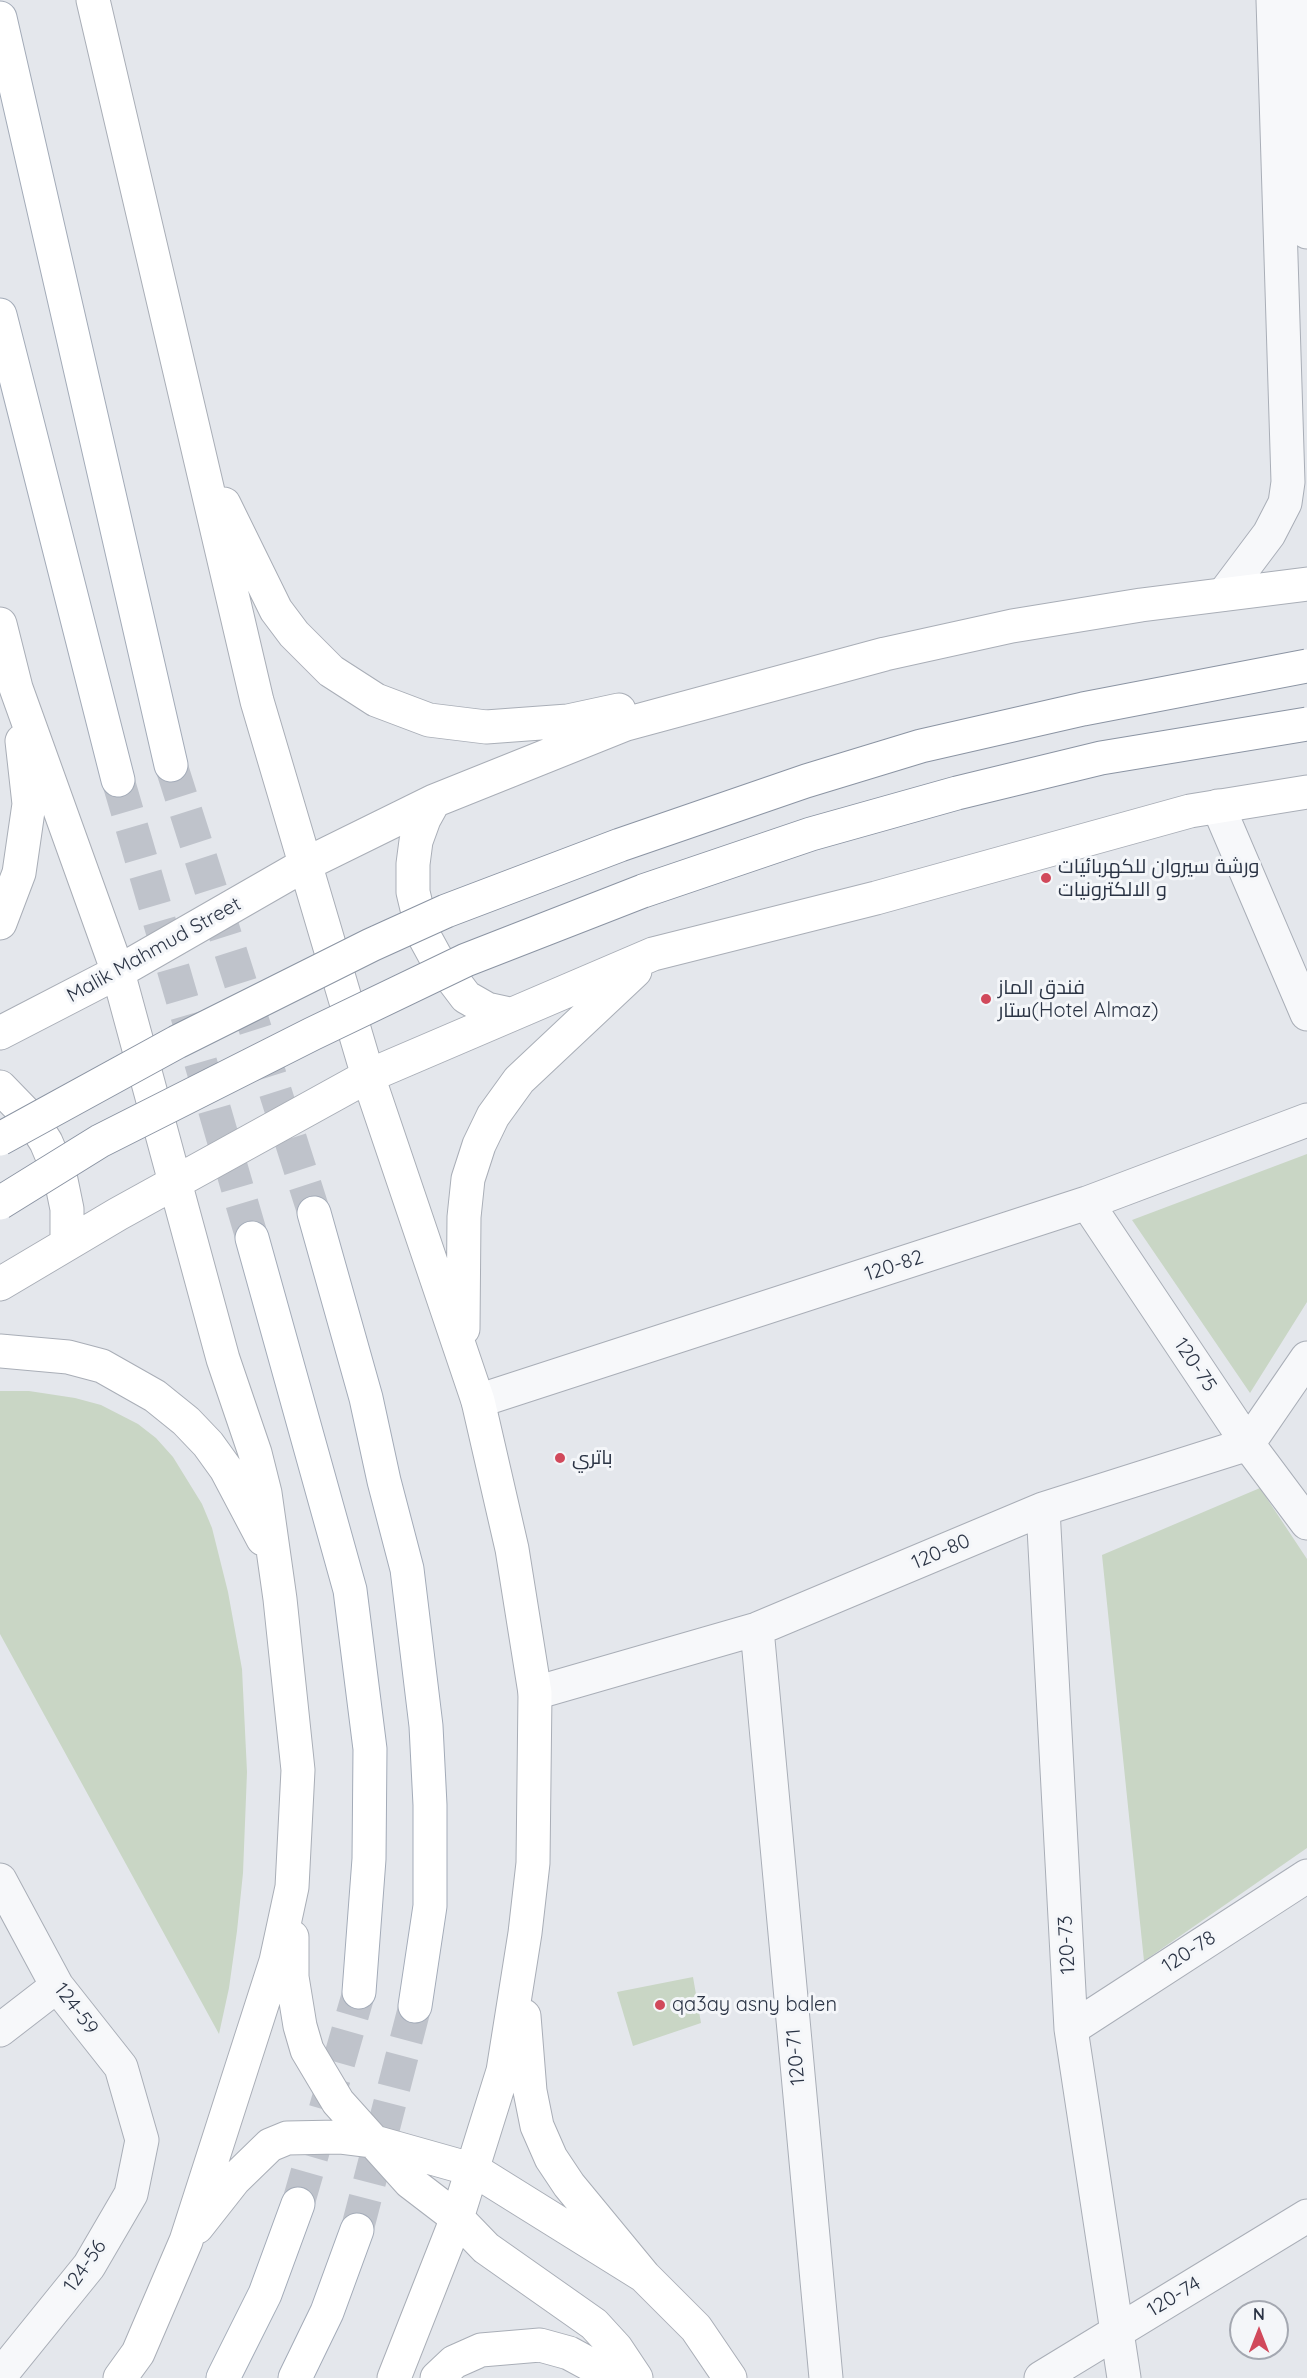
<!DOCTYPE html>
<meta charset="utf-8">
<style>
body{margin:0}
#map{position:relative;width:1307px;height:2378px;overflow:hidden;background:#e4e7ec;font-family:Quicksand,sans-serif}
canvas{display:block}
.north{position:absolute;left:1229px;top:2300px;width:60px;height:60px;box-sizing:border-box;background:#f4f6f9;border:2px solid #a4a8b1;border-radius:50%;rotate:0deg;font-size:16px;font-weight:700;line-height:24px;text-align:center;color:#2b3445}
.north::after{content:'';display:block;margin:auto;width:21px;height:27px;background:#d1495b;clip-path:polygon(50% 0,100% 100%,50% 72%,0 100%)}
</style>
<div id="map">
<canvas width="1307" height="2378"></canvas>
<div class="north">N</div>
</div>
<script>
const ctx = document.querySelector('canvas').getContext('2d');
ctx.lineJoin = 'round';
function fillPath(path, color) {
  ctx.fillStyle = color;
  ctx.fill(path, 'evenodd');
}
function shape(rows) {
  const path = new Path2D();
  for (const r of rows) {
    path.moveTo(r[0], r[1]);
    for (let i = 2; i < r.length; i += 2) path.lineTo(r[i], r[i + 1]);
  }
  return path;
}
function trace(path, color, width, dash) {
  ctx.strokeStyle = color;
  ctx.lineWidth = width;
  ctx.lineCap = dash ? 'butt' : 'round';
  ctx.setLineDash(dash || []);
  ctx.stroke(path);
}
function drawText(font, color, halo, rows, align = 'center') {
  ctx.font = font + ' Quicksand,Cairo,sans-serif';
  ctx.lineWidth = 6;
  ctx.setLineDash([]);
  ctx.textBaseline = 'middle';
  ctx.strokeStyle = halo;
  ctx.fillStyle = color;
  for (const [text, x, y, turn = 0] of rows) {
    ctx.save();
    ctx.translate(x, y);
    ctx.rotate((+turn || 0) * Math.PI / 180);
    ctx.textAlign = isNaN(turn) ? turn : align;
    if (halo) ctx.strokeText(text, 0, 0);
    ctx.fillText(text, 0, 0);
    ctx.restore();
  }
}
const green = shape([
 [1307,1154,1307,1302,1250,1393,1132,1220],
 [0,1391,29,1391,75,1398,101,1405,138,1424,156,1438,173,1457,202,1504,212,1528,228,1592,242,1669,247,1772,243,1873,237,1931,229,1988,219,2034,0,1634],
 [1260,1488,1307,1559,1307,1848,1144,1961,1102,1555],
 [693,1977,701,2023,633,2046,617,1992]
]);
const primaryTunnel = shape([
 [171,765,314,1213],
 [118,780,252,1238],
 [298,2204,359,1992],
 [357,2230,415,2006]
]);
const minor = shape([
 [1298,0,1307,232],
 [1224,594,1269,534,1285,503,1288,482,1273,0],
 [1218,806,1307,1014],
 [1087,1203,1248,1444,1307,1523],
 [478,1401,1087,1203,1307,1120],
 [1043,1509,1071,2029,1124,2378],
 [757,1629,826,2378],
 [535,1693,757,1629,1043,1509,1248,1444,1307,1358],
 [0,1880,57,1986,121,2067,142,2140,131,2194,89,2266,0,2376],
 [1071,2029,1307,1876],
 [0,2030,57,1986],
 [1041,2378,1307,2216]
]);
const secondary = shape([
 [93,0,257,701,368,1076,478,1401,512,1549,535,1693,533,1863,525,1933,503,2071,457,2218,394,2378],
 [224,504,276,610,294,634,331,671,376,700,429,720,486,727,568,721,619,710],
 [0,624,16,688,118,972,223,1359,255,1453,265,1493,280,1599,298,1770,292,1887,276,1961,186,2241,138,2353,120,2378],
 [434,801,424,819,416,841,413,864,413,892,423,934,435,956,466,997,487,1009,510,1014],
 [0,923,19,873,29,804,22,741],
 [0,1033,118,972,306,864,434,801,626,724,885,654,1012,626,1141,605,1307,584],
 [0,1087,32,1120,46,1142,60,1175,67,1209,67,1243],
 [0,1284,118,1214,368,1076,653,954,876,898,1190,811,1307,792],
 [463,1329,464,1217,468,1179,479,1145,493,1116,519,1080,635,971],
 [0,1351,68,1357,102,1366,155,1396,186,1421,208,1444,226,1469,263,1539],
 [292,1937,292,1977,300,2026,307,2050,338,2102,410,2182,457,2218,486,2248,594,2324,616,2348,636,2378],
 [524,2016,530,2091,537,2126,551,2158,569,2185,644,2276,696,2328,730,2378],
 [197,2227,234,2180,270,2145,287,2138,339,2137,371,2141,474,2170,644,2276],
 [437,2378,454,2362,481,2350,540,2345,569,2353,615,2378]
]);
const primary = shape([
 [0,18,171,765],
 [0,315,118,780],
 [314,1213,366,1398,384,1481,407,1569,426,1726,430,1805,430,1906,415,2006],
 [252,1238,350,1590,370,1749,369,1859,359,1992],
 [223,2378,265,2294,298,2204],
 [295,2378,327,2312,357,2230]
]);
const trunkBridge = shape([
 [0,1139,177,1042,371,945,446,911,620,845,806,781,921,746,1083,709,1307,666],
 [0,1203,100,1141,312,1034,466,960,643,891,811,834,957,793,1101,758,1307,724]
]);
const markers = [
 [1046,878,6,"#d1495b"],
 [986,999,6,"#d1495b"],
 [560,1458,6,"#d1495b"],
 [660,2005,6,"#d1495b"]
];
const poiNames = [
 ["ورشة سيروان للكهربائيات",1058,867],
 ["و الالكترونيات",1058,890],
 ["فندق الماز",998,988],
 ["ستار(Hotel Almaz)",998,1011],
 ["باتري",572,1458],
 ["qa3ay asny balen",672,2005]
];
const streetNames = [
 ["Malik Mahmud Street",154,950,-29],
 ["120-82",894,1266,-18],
 ["120-75",1195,1365,56],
 ["120-80",941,1552,-23],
 ["120-73",1067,1945,-93],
 ["120-78",1189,1952,-33],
 ["124-59",76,2009,53],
 ["120-71",796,2057,-95],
 ["124-56",85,2266,-55],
 ["120-74",1174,2297,-31]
];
fillPath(green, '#c9d6c5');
trace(primaryTunnel, '#bfc3cb', 33, [33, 16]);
trace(minor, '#a9aeb7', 35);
trace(secondary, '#a9aeb7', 35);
trace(primary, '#a3abb8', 35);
trace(minor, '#f7f8fa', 33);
trace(secondary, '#fff', 33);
trace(primary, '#fff', 33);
trace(trunkBridge, '#8b94a3', 35, []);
trace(trunkBridge, '#fff', 33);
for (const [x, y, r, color] of markers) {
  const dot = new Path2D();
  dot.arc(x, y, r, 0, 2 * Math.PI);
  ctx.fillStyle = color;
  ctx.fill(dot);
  trace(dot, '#f4f6f9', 2);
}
drawText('20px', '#2b3445', '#f4f6f9', poiNames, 'left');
drawText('20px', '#2b3445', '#f4f6f9', streetNames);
</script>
